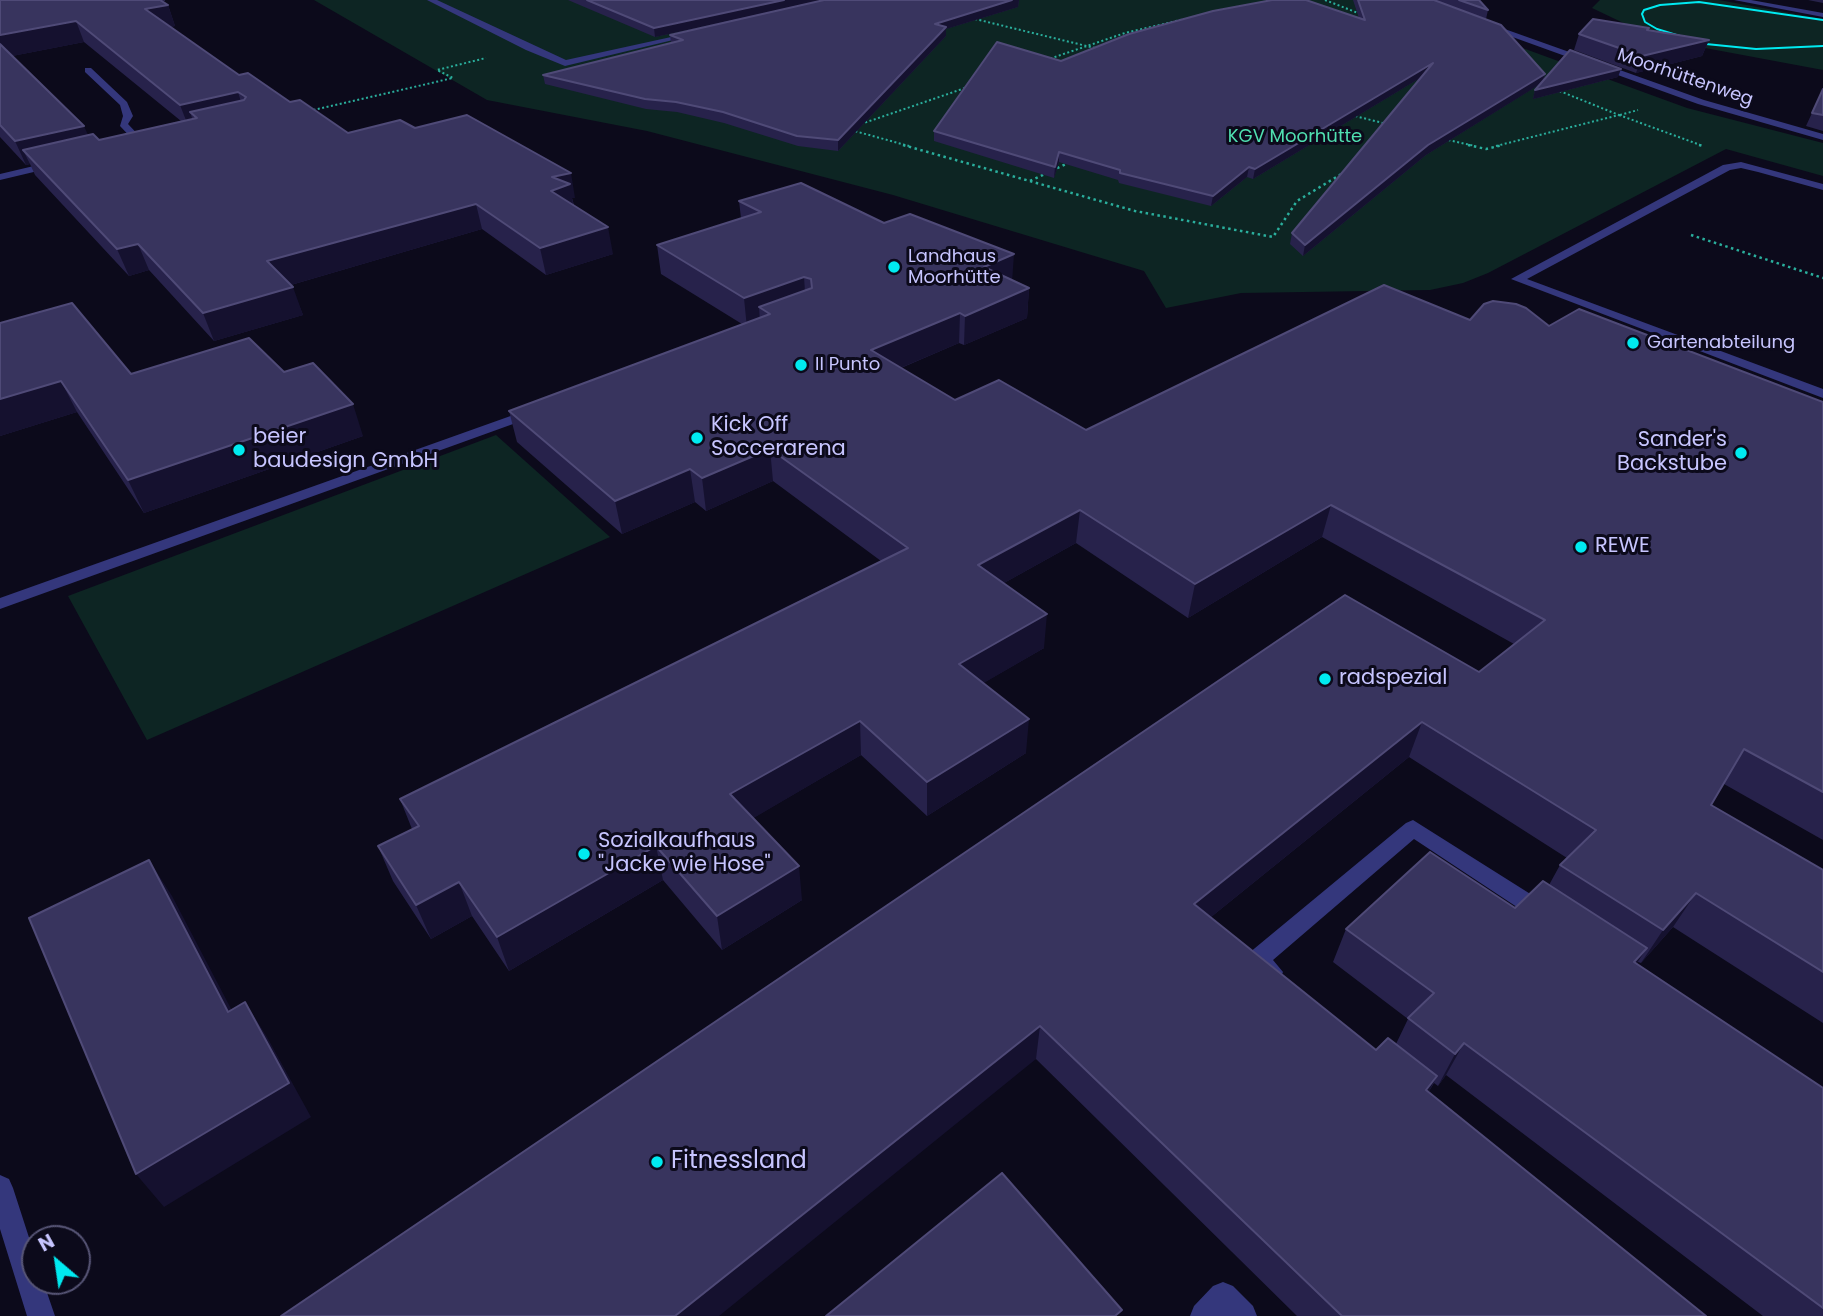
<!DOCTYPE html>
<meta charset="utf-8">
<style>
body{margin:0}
#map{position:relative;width:1823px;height:1316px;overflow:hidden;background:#0c0a1b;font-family:Poppins,sans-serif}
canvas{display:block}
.north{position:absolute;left:21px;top:1225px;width:70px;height:70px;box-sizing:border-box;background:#0c0a1b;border:2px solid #575576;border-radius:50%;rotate:331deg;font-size:19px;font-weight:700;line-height:28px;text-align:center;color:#c7c5ff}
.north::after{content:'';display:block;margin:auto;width:24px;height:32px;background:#00eaf0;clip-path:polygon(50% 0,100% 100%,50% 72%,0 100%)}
</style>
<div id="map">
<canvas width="1823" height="1316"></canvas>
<div class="north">N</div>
</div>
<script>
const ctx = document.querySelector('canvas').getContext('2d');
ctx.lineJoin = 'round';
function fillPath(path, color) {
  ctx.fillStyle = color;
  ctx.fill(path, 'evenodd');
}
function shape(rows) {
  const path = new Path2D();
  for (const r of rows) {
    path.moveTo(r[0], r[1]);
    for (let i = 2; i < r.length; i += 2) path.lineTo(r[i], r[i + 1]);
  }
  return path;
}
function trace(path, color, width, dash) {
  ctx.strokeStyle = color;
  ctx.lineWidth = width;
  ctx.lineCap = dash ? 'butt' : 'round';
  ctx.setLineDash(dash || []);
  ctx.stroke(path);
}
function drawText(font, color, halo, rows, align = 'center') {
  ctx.font = font + ' Poppins,sans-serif';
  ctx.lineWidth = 6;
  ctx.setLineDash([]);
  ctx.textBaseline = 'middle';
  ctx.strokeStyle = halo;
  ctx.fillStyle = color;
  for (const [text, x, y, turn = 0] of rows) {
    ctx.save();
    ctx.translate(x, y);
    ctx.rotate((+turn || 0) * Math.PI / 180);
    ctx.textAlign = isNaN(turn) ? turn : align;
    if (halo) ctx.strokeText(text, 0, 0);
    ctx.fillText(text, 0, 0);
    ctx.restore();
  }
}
const green = shape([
 [314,0,1391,0,1687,108,1823,143,1823,176,1726,149,1488,273,1463,283,1430,290,1241,293,1166,308,1144,271,893,195,647,131,487,100],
 [1600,0,1719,0,1823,19,1823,70,1657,39,1592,8],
 [496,435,610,537,147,740,68,596]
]);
const pathFar1 = shape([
 [1325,0,1363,15],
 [975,19,1099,49],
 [1046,60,1125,33,1185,19],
 [309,111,453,78,437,70,486,58],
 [1351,115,1387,124],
 [1619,115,1703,146],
 [1620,115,1638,110],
 [861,124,968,87],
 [851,130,909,146],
 [1444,139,1475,146],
 [1496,146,1619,115,1557,90]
]);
const path = shape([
 [903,145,1135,211,1273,237,1297,201,1343,173],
 [1468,145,1486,149,1503,145],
 [1699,145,1703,146],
 [1030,181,1068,163],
 [1691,235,1823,278]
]);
const minor = shape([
 [427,0,437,0,566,60,694,32,698,34,565,66,526,50,427,0],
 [1734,0,1751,0,1823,13,1823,17,1734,0],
 [1485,22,1704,100,1823,134,1823,140,1698,104,1482,26,1485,22],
 [85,68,91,68,127,102,133,116,128,124,145,142,145,146,139,146,120,126,123,116,120,105,85,72,85,68],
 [55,161,60,164,59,166,0,180,0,174,55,161],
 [1741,162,1823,184,1823,190,1758,172,1741,168,1730,170,1527,279,1823,389,1823,398,1511,279,1723,165,1741,162],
 [533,408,538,409,538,415,0,609,0,598,533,408],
 [1413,820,1551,907,1554,913,1551,919,1543,922,1535,919,1414,839,1273,960,1283,972,1280,979,1272,982,1264,979,1249,967,1246,960,1249,953,1406,823,1413,820],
 [0,1175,9,1179,13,1188,35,1256,35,1281,43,1281,55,1316,27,1316,0,1229,0,1175],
 [1223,1282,1233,1286,1253,1306,1257,1316,1190,1316,1194,1306,1213,1286,1223,1282]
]);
const tram = shape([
 [1823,20,1699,2,1660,5,1644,10,1642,14,1645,22,1657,29,1706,44,1756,49,1823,46]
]);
const wall = shape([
 [0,0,165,0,165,1,162,1,168,5,175,26,170,27,239,75,348,133,415,128,575,198,572,198,574,205,613,254,546,275,482,229,291,285,303,315,214,341,149,270,129,276,35,175,30,164,26,165,0,137],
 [84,42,181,121,99,140,88,135,12,56],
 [568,0,1019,0,1018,7,946,29,946,36,838,151,798,146,724,123,677,112,646,109,545,84,543,75,671,43,670,35,810,3,655,37],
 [1353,0,1434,0,1545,74,1543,81,1618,77,1533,99,1535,90,1540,84,1426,155,1303,256,1290,244,1292,233,1420,78,1253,179,1247,177,1211,206,1119,183,1118,180,1059,162,1054,178,934,141,934,131,1061,61,1359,18],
 [1434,0,1479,0,1488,10,1486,19],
 [1808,0,1823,0,1823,3],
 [1649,28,1648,30,1709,40,1702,56,1636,73,1574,50,1579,34],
 [1823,89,1823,131,1806,126],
 [739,201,884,223,1029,288,1027,318,964,345,959,343,901,368,955,400,1086,430,1470,320,1549,326,1823,402,1823,840,1724,784,1711,805,1823,870,1823,1023,1673,927,1641,963,1638,962,1636,963,1823,1088,1823,1316,1763,1316,1446,1075,1438,1086,1434,1083,1428,1093,1706,1316,1297,1316,1036,1059,281,1316,1479,672,1514,644,1322,537,1188,618,1076,543,1004,583,1044,648,983,683,1026,753,927,816,861,755,753,818,802,900,722,950,663,880,509,971,472,916,431,939,393,881,378,846,412,829,400,799,881,561,773,481,706,511,695,502,622,534,517,442,509,411,742,324,661,274,657,245,741,218],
 [1409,757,1567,858,1560,865,1549,885,1515,908,1346,929,1333,962,1408,1019,1396,1044,1376,1050,1211,917],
 [0,323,131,374,284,372,363,436,144,513,77,412,0,436]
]);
const shadedWall = shape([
 [784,0,824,0,655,37,654,28],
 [1012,0,1019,0,1018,7,946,29,946,36,838,151,838,140,935,24],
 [168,5,175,26,152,30,145,9],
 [76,21,84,42,2,58,0,54,0,35],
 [1709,40,1702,56,1636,73,1642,56],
 [1433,63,1430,72,1253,179,1255,169],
 [1621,69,1618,77,1533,99,1535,90],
 [1545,74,1542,83,1426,155,1303,256,1305,245,1428,145],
 [238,92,245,115,190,112,195,127,189,128,180,105],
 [84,126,95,150,23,150,30,164,26,165,15,141],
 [1059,152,1059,162,1054,178,1055,167],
 [1249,167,1247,177,1211,206,1213,196],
 [571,173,575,198,572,198,574,210,551,191,552,177],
 [476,204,482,229,277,289,267,261],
 [608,227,613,254,546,275,540,248],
 [138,244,149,270,129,276,117,249],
 [1014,254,1012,283,984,267],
 [804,277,806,307,759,307,760,323,747,328,744,298],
 [293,287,303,315,214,341,203,313],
 [1029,288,1027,318,964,345,965,316],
 [960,313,959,343,872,380,871,350],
 [61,381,77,412,0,436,0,399],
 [353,404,363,436,144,513,128,480],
 [770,449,773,481,706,511,702,478],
 [690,469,695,502,622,534,615,501],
 [1331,505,1322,537,1188,618,1195,584],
 [1080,510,1076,543,977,598,978,565],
 [1047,614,1044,648,958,698,959,664],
 [1029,719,1026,753,927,816,927,782],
 [860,721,861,755,735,829,730,794],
 [1422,722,1409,757,1185,938,1194,904],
 [656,846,663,880,509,971,497,937],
 [149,860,172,896,251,1047,228,1012],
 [799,866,802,900,722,950,717,916],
 [459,882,472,916,431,939,416,905],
 [1696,893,1673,927,1641,963,1663,930],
 [1647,948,1625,981,1634,962],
 [245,1002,267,1037,311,1117,164,1207,136,1174],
 [1040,1026,1036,1059,719,1316,675,1316],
 [1464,1043,1446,1075,1438,1086,1455,1054],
 [1437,1076,1420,1109,1426,1090]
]);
const building = shape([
 [0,0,160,0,168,5,145,9,239,75,248,73,290,102,300,100,348,133,400,120,415,128,467,115,571,173,552,177,570,184,551,191,608,227,540,248,476,204,267,261,293,287,203,313,138,244,117,249,23,150,93,134,99,140,197,118,190,112,244,100,246,97,238,92,180,105,76,21,0,35,0,0],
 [587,0,784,0,654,28,587,0],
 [824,0,1012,0,935,24,946,27,838,140,797,136,723,112,676,102,645,99,543,75,683,40,670,35,824,0],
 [1272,0,1306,0,1365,20,1358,0,1434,0,1501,25,1545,74,1428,145,1305,245,1292,233,1433,63,1255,169,1249,167,1213,196,1120,173,1120,170,1059,152,1055,167,934,131,997,42,1061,61,1129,34,1213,11,1272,0],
 [1459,0,1479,0,1488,10,1459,0],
 [1593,19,1649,28,1647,30,1709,40,1642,56,1579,34,1593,19],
 [0,44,84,126,15,141,0,125,0,44],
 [1570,50,1621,69,1535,90,1570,50],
 [1823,89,1823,115,1812,113,1823,89],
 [801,183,884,223,910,214,1014,254,984,267,1029,288,965,316,960,313,871,350,955,400,999,380,1086,430,1384,285,1470,320,1484,304,1493,301,1516,304,1526,308,1549,326,1579,309,1823,402,1823,792,1744,749,1711,805,1823,870,1823,972,1696,893,1663,930,1560,865,1596,830,1422,722,1194,904,1376,1050,1388,1038,1437,1076,1426,1090,1706,1316,1342,1316,1040,1026,675,1316,281,1316,1345,595,1479,672,1545,620,1331,505,1195,584,1080,510,978,565,1047,614,959,664,1029,719,927,782,860,721,730,794,799,866,717,916,656,846,497,937,459,882,416,905,378,846,419,826,400,799,908,548,770,449,702,478,690,469,615,501,509,411,770,314,759,307,812,288,811,279,804,277,744,298,657,245,761,212,739,201,801,183],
 [72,303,131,374,249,338,284,372,313,363,353,404,128,480,61,381,0,399,0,323,72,303],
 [1430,852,1515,908,1543,881,1647,948,1634,962,1823,1088,1823,1308,1464,1043,1455,1054,1408,1018,1434,993,1346,929,1430,852],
 [149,860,228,1012,245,1002,289,1083,136,1174,29,918,149,860],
 [1002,1173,1122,1310,1115,1316,826,1316,1002,1173]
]);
const markers = [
 [894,267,7,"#00eaf0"],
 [1633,343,7,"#00eaf0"],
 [801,365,7,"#00eaf0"],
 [697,438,7,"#00eaf0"],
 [239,450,7,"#00eaf0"],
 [1741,453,7,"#00eaf0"],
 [1581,547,7,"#00eaf0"],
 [1325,679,7,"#00eaf0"],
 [584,854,7,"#00eaf0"],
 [657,1162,7,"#00eaf0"]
];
const farStreetnames = [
 ["Moorhüttenweg",1685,78,19]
];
const farParknames = [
 ["KGV Moorhütte",1295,137]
];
const farPoinames = [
 ["Landhaus",908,257],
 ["Moorhütte",908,278],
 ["Gartenabteilung",1647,343],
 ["Il Punto",815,365]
];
const poiNames = [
 ["Kick Off",711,426],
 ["Soccerarena",711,450],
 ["beier",253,438],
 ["baudesign GmbH",253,462],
 ["Sander's",1727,441,"right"],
 ["Backstube",1727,465,"right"],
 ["REWE",1595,547],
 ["radspezial",1339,679],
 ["Sozialkaufhaus",598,842],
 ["\"Jacke wie Hose\"",598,866]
];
const nearPoinames = [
 ["Fitnessland",671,1162]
];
fillPath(green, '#0d2523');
trace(pathFar1, '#2aae9c', 2, [2, 2.5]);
trace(path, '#2aae9c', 2.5, [2.5, 3.5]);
fillPath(minor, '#34377c');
trace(tram, '#00eaf0', 2);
fillPath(wall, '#27224b');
fillPath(shadedWall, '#15112f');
fillPath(building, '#38345e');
trace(building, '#4f4a77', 2);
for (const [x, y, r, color] of markers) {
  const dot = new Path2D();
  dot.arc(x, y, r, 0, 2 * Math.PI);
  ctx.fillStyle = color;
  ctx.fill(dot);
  trace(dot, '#0c0a1b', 2.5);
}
drawText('18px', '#c7c5ff', '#0c0a1b', farStreetnames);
drawText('18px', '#50e0b1', '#0c0a1b', farParknames);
drawText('18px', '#c7c5ff', '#0c0a1b', farPoinames, 'left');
drawText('21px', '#c7c5ff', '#0c0a1b', poiNames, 'left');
drawText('24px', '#c7c5ff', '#0c0a1b', nearPoinames, 'left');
</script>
